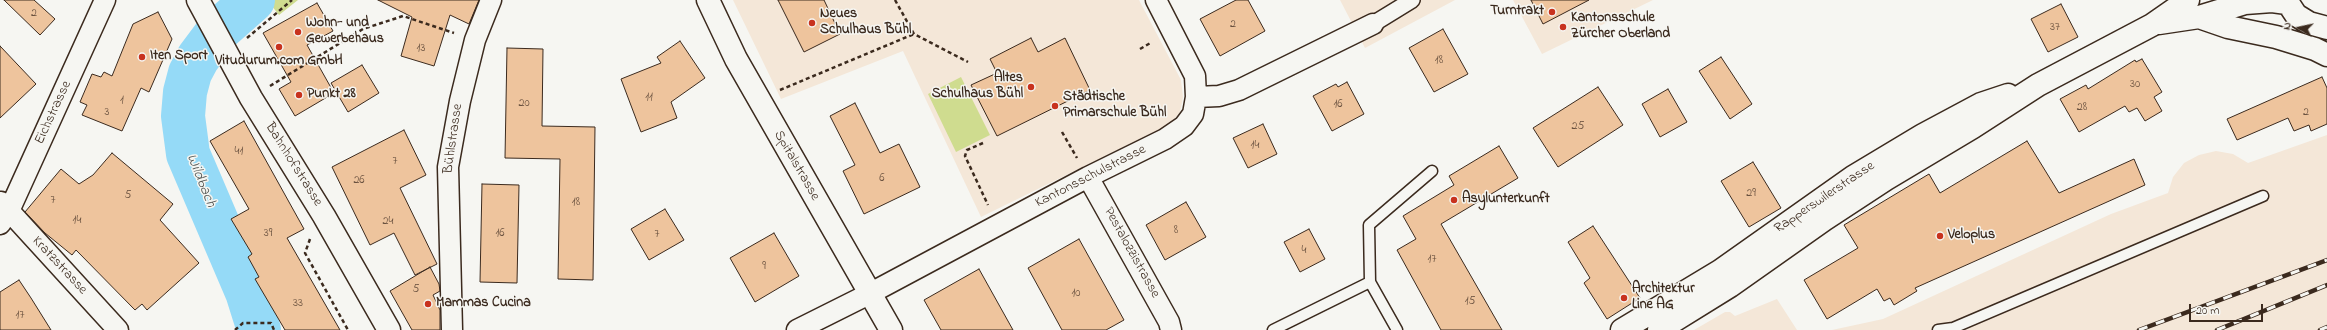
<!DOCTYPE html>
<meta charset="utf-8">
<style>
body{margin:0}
#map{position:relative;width:2327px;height:330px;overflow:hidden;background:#f6f6f2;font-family:"Indie Flower",sans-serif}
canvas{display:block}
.north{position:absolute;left:2279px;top:8px;width:40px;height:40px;-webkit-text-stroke:3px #f6f6f2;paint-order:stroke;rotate:279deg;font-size:11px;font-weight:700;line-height:16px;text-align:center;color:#3b2a1e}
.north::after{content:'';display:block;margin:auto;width:14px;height:18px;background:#3b2a1e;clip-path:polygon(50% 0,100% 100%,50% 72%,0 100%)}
.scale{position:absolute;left:2189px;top:304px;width:74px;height:18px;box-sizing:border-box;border:2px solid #3b2a1e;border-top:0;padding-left:5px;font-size:12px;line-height:14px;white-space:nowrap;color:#3b2a1e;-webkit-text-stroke:3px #f6f6f2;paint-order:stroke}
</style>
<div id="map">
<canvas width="2327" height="330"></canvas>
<div class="north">N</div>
<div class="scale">20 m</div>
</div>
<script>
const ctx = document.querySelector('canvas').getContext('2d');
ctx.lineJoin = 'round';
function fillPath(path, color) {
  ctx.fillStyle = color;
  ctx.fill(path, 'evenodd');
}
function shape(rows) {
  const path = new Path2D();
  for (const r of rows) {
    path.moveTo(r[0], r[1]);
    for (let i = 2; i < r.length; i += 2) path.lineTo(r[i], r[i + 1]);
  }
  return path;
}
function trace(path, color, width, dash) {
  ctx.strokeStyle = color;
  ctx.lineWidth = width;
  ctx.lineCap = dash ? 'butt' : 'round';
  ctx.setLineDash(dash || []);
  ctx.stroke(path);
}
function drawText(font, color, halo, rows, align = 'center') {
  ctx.font = font + ' "Indie Flower",sans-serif';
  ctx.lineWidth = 3;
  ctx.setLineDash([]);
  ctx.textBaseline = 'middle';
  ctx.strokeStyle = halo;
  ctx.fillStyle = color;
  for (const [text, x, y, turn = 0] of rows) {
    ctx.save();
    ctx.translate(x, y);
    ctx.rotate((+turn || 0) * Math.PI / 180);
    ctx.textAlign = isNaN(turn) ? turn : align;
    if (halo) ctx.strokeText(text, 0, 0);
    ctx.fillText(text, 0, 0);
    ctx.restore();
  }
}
const built = shape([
 [733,0,1139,0,1181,80,1183,97,1180,112,1170,124,981,217,903,51,781,99],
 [1340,0,1455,0,1365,48],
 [1513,0,1653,0,1542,54],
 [2327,135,2327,330,1832,330,1883,319,2111,214,2168,193,2173,177,2184,163,2199,155,2216,151,2233,154,2248,163],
 [1777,299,1797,330,1694,330,1725,312,1730,312,1735,316]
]);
const green = shape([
 [267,0,298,0,279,15],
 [961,77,990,135,956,152,928,94]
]);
const river = shape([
 [253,0,219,30,198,58,190,73,185,92,183,116,188,154,247,292,259,330]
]);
const building = shape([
 [4,0,34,0,55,19,40,35,4,0],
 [378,0,479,0,469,24,450,15,434,66,401,56,412,17,378,0],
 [778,0,824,0,840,34,804,52,778,0],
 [1236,0,1248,0,1265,31,1220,56,1200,19,1236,0],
 [1531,0,1589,0,1543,24,1531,0],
 [317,3,333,31,307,45,334,93,295,116,279,89,291,82,263,33,317,3],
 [2061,4,2078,37,2048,52,2031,19,2061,4],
 [158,12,172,39,149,92,141,88,122,131,82,115,87,105,80,102,92,74,101,77,104,72,112,76,133,24,158,12],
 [1443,29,1468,74,1434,92,1409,48,1443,29],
 [1031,38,1038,52,1065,38,1090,90,997,136,971,85,997,73,990,59,1031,38],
 [680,41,705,78,671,102,677,118,641,132,621,79,661,63,657,57,680,41],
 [0,46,36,84,0,118,0,46],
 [507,48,543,49,542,126,595,127,593,280,558,279,560,159,505,158,507,48],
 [1721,57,1752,104,1730,119,1699,71,1721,57],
 [2142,59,2162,92,2154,97,2162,111,2145,121,2137,108,2129,112,2125,106,2079,132,2060,99,2086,85,2088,89,2135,60,2136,62,2142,59],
 [362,65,379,93,348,112,331,83,362,65],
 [2322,77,2327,88,2327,124,2311,131,2309,125,2294,131,2288,118,2237,140,2227,119,2322,77],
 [1347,82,1364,114,1332,131,1313,96,1336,84,1338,87,1347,82],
 [1598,87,1623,125,1558,167,1533,128,1598,87],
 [1668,89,1687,122,1660,137,1642,104,1668,89],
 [855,103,880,153,899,144,920,187,864,214,843,171,855,165,830,116,855,103],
 [244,121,304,229,287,238,340,330,285,330,255,279,259,277,248,257,252,254,231,219,249,209,210,141,244,121],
 [1263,124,1277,154,1248,168,1233,138,1263,124],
 [404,130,426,175,400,188,437,264,415,275,394,233,370,245,332,167,404,130],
 [2027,141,2059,193,2134,159,2145,185,1915,288,1917,291,1894,305,1890,298,1884,301,1877,289,1827,319,1804,280,1858,248,1844,225,1929,174,1940,193,2027,141],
 [1499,146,1518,178,1441,224,1502,330,1441,330,1397,250,1416,239,1403,216,1454,185,1449,176,1499,146],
 [112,153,173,204,160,220,199,263,147,310,142,304,135,310,76,250,72,255,45,233,25,212,61,169,79,184,93,175,112,153],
 [1753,162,1781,208,1749,227,1721,181,1753,162],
 [482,184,519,185,517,283,480,282,482,184],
 [1186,202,1206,237,1165,260,1146,225,1186,202],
 [665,209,684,240,649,260,631,229,665,209],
 [1593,226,1640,298,1607,319,1584,283,1590,278,1568,242,1593,226],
 [1309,229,1325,259,1300,272,1284,242,1309,229],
 [774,233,799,276,755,302,730,258,774,233],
 [1079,239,1124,320,1106,330,1062,330,1028,268,1079,239],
 [430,267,439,284,440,291,433,295,440,310,440,330,412,330,390,291,430,267],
 [979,269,1013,330,941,330,924,300,979,269],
 [19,280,31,298,51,330,0,330,0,292,19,280]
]);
const path = shape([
 [895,0,914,34,968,62],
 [247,38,292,0],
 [1140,49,1152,42],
 [270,86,363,29,403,16,454,33],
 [780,90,914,34],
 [1062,132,1077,158],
 [983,143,967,150,965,156,988,205],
 [310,239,305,253,348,330],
 [235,330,243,323,271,323,274,330]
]);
const service = shape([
 [1370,282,1397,330],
 [1273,330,1370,282,1369,225,1432,171],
 [1938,330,1953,328,2263,196]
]);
const pedestrian = shape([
 [1373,24,1412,0]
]);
const minor = shape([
 [1196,97,1219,96,1239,90,1373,24],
 [1088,177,1169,322,1171,330],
 [1,202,118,330],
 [0,224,9,211,105,0],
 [452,330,448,167,460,101,475,40,491,0],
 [797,330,869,294,1088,177,1165,139,1184,126,1193,114,1196,97,1195,76,1156,0]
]);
const tertiary = shape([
 [708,0,736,59,891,330]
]);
const secondary = shape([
 [198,0,251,98,324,216,389,330],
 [2286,0,2296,15,2309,23,2327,28],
 [2199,17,2228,27,2276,37,2315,49,2327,55],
 [2159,23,2199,17,2245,3,2272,1,2287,3],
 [1622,330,1720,271,1853,177,1923,135,1981,104,2008,95],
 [1659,330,1730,286,1825,219,1886,179,1973,127,2038,85,2152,25,2188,0]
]);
const rail = shape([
 [2139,330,2327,260],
 [2217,330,2327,285],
 [2320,330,2327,327]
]);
const markers = [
 [1552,12,4,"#c8321e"],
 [812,23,4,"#c8321e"],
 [1563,27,4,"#c8321e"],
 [298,32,4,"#c8321e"],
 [279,47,4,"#c8321e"],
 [142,57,4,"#c8321e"],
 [1031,87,4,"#c8321e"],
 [299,95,4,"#c8321e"],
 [1055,106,4,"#c8321e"],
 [1454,200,4,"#c8321e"],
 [1940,236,4,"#c8321e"],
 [1624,298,4,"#c8321e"],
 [428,304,4,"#c8321e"]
];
const numberNames = [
 ["2",34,14],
 ["2",1233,25],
 ["37",2055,28],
 ["13",421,49],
 ["18",1439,61],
 ["30",2135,85],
 ["11",649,98],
 ["1",122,101],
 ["20",524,104],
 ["16",1338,105],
 ["28",2082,108],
 ["3",107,113],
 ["2",2306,113],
 ["25",1578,127],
 ["14",1255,146],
 ["41",239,152],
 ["7",395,162],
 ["6",882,179],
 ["26",359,181],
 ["29",1751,194],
 ["5",128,196],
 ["7",53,201],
 ["18",576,203],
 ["14",77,221],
 ["24",388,222],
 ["8",1176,231],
 ["39",268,234],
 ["16",500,234],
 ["7",657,235],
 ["4",1304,251],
 ["17",1432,260],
 ["9",764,267],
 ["5",416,290],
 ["10",1076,294],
 ["15",1470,302],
 ["33",298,304],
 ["17",20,316]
];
const poiNames = [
 ["Turntrakt",1544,12,"right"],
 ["Neues",820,15],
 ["Schulhaus Bühl",820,31],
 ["Kantonsschule",1571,19],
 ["Zürcher Oberland",1571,35],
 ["Wohn- und",306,24],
 ["Gewerbehaus",306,40],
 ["Iten Sport",150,57],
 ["Vitudurum.com GmbH",279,62,"center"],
 ["Altes",1023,79,"right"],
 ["Schulhaus Bühl",1023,95,"right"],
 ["Punkt 28",307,95],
 ["Städtische",1063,98],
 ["Primarschule Bühl",1063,114],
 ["Asylunterkunft",1462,200],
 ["Veloplus",1948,236],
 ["Architektur",1632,290],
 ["Line AG",1632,306],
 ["Mammas Cucina",436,304]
];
const streetNames = [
 ["Eichstrasse",54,113,-65],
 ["Bühlstrasse",454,139,-82],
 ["Bahnhofstrasse",293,165,58],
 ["Spitalstrasse",796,166,60],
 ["Kantonsschulstrasse",1091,177,-27],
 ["Rapperswilerstrasse",1825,198,-34],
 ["Pestalozzistrasse",1131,253,61],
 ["Kratzstrasse",59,266,47]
];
const waterNames = [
 ["Wildbach",200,181,68]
];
fillPath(built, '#f4e7d8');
fillPath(green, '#cfdc8f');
trace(river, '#95daf7', 44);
fillPath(building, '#eec49d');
trace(building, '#3b2a1e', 1);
trace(service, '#3b2a1e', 13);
trace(pedestrian, '#3b2a1e', 18);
trace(minor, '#3b2a1e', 23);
trace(tertiary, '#3b2a1e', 25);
trace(secondary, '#3b2a1e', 25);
trace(path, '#3b2a1e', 2.5, [4, 3]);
trace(service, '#f6f6f2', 10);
trace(pedestrian, '#f6f6f2', 15);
trace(minor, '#f6f6f2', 20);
trace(tertiary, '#f6f6f2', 22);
trace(secondary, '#f6f6f2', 22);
trace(rail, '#3b2a1e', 4.5);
trace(rail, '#f6f6f2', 3, [9]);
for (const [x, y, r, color] of markers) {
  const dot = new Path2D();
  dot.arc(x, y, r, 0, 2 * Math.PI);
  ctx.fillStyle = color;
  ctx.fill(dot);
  trace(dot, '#f6f6f2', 1.5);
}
drawText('12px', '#68503e', null, numberNames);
drawText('bold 14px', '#3b2a1e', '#f6f6f2', poiNames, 'left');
drawText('14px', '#3b2a1e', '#f6f6f2', streetNames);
drawText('italic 15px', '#525654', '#f6f6f2', waterNames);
</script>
